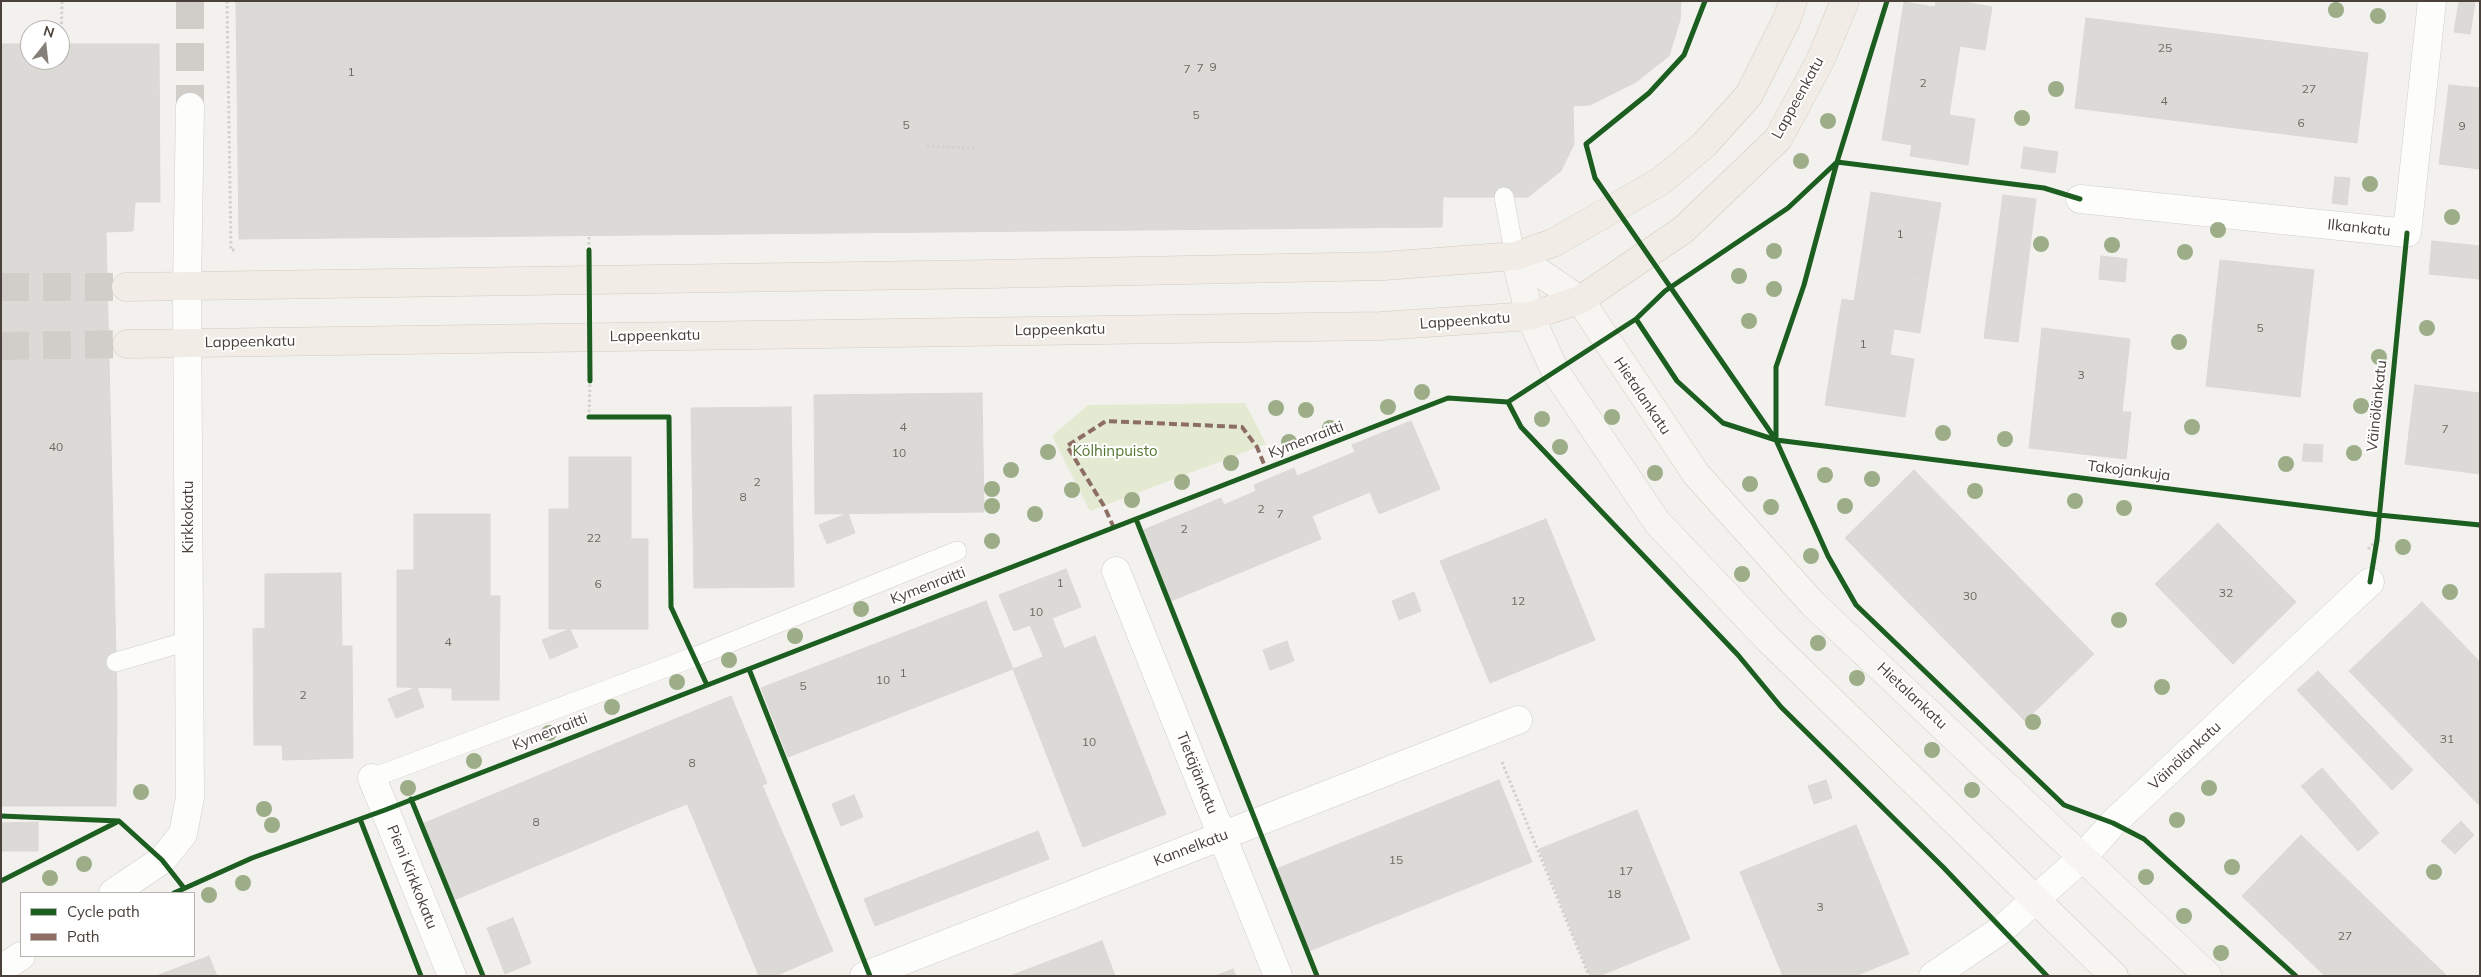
<!DOCTYPE html>
<meta charset="utf-8">
<style>
body{margin:0}
#map{position:relative;width:2481px;height:977px;overflow:hidden;background:#f3f1ee;font-family:Mulish,sans-serif}
canvas{display:block}
.frame{position:absolute;inset:0;border:2px solid #49413a;pointer-events:none}
.legend{position:absolute;left:20px;top:892px;width:175px;height:65px;box-sizing:border-box;background:#fff;border:1px solid #b6b3b0;margin:0;padding:6px 9px;list-style:none;font-size:15px;color:#49413a}
.legend li{display:flex;align-items:center;gap:10px;height:25px}
.legend b{width:25px;border:1px solid #b6b3b0}
.north{position:absolute;left:20px;top:20px;width:50px;height:50px;box-sizing:border-box;background:#fff;border:1px solid #b6b3b0;border-radius:50%;rotate:16deg;font-size:14px;font-weight:700;line-height:20px;text-align:center;color:#49413a}
.north::after{content:'';display:block;margin:auto;width:18px;height:22px;background:#847f79;clip-path:polygon(50% 0,100% 100%,50% 72%,0 100%)}
</style>
<div id="map">
<canvas width="2481" height="977"></canvas>
<div class="frame"></div>
<ul class="legend">
<li><b style="height:6px;background:#1b5e20"></b>Cycle path</li>
<li><b style="height:6px;background:#8d6e63"></b>Path</li>
</ul>
<div class="north">N</div>
</div>
<script>
const ctx = document.querySelector('canvas').getContext('2d');
ctx.lineJoin = 'round';
function fillPath(path, color) {
  ctx.fillStyle = color;
  ctx.fill(path, 'evenodd');
}
function shape(rows) {
  const path = new Path2D();
  for (const r of rows) {
    path.moveTo(r[0], r[1]);
    for (let i = 2; i < r.length; i += 2) path.lineTo(r[i], r[i + 1]);
  }
  return path;
}
function trace(path, color, width, dash) {
  ctx.strokeStyle = color;
  ctx.lineWidth = width;
  ctx.lineCap = dash ? 'butt' : 'round';
  ctx.setLineDash(dash || []);
  ctx.stroke(path);
}
function drawText(font, color, halo, rows, align = 'center') {
  ctx.font = font + ' Mulish,sans-serif';
  ctx.lineWidth = 4;
  ctx.setLineDash([]);
  ctx.textBaseline = 'middle';
  ctx.strokeStyle = halo;
  ctx.fillStyle = color;
  for (const [text, x, y, turn = 0] of rows) {
    ctx.save();
    ctx.translate(x, y);
    ctx.rotate((+turn || 0) * Math.PI / 180);
    ctx.textAlign = isNaN(turn) ? turn : align;
    if (halo) ctx.strokeText(text, 0, 0);
    ctx.fillText(text, 0, 0);
    ctx.restore();
  }
}
const green = shape([
 [1245,403,1266,444,1090,511,1052,436,1088,405]
]);
const building = shape([
 [236,1,1681,1,1680,20,1669,56,1636,82,1590,105,1573,106,1574,144,1561,171,1528,197,1443,197,1442,227,239,239,236,1],
 [1936,1,1959,1,1992,7,1985,50,1960,46,1949,115,1975,119,1968,165,1910,156,1912,145,1882,140,1904,2,1935,7,1936,1],
 [2459,1,2475,3,2470,34,2454,32,2459,1],
 [2086,18,2368,53,2357,143,2075,108,2086,18],
 [1,44,30,44,30,60,60,60,60,44,159,44,160,202,135,202,133,231,106,232,117,701,1,701,1,44],
 [2449,85,2480,88,2480,169,2439,164,2449,85],
 [2024,147,2058,152,2055,173,2021,168,2024,147],
 [2335,177,2350,178,2347,205,2332,203,2335,177],
 [1871,192,1941,203,1929,275,1860,264,1871,192],
 [2003,195,2036,199,2018,342,1984,338,2003,195],
 [2432,241,2480,246,2480,279,2429,274,2432,241],
 [2101,256,2127,259,2125,282,2099,279,2101,256],
 [2220,260,2314,270,2300,397,2206,386,2220,260],
 [1860,264,1929,275,1920,333,1894,329,1890,355,1914,359,1905,417,1825,405,1842,299,1854,301,1860,264],
 [2042,328,2130,339,2122,412,2131,412,2126,459,2029,448,2042,328],
 [2415,385,2480,393,2480,474,2405,464,2415,385],
 [982,393,984,512,815,514,814,395,982,393],
 [791,407,794,587,694,588,691,408,791,407],
 [1411,421,1440,489,1379,514,1370,492,1312,516,1321,539,1171,601,1141,531,1221,498,1224,505,1256,491,1254,485,1294,468,1297,476,1355,452,1352,445,1411,421],
 [2304,444,2323,445,2322,462,2302,461,2304,444],
 [569,457,631,457,631,539,648,539,648,629,549,629,549,509,569,509,569,457],
 [1914,470,2094,654,2025,721,1845,538,1914,470],
 [848,513,855,533,827,544,819,525,848,513],
 [414,514,490,514,490,596,500,596,499,700,452,700,452,688,397,687,397,570,414,570,414,514],
 [1546,519,1595,640,1490,683,1440,561,1546,519],
 [2218,523,2296,602,2233,664,2155,584,2218,523],
 [1066,569,1081,607,1052,618,1064,648,1043,656,1030,625,1014,631,999,595,1066,569],
 [341,573,342,646,352,646,353,758,283,760,282,745,254,745,253,629,265,628,265,574,341,573],
 [1414,592,1421,611,1399,620,1392,601,1414,592],
 [986,601,1013,669,788,757,761,688,986,601],
 [2422,602,2480,662,2480,806,2349,671,2422,602],
 [570,629,578,647,550,659,542,640,570,629],
 [1095,636,1166,814,1083,847,1013,669,1095,636],
 [1287,641,1294,661,1270,670,1263,650,1287,641],
 [2318,671,2413,770,2392,790,2297,690,2318,671],
 [417,687,424,707,396,718,388,699,417,687],
 [731,696,767,783,692,815,687,804,649,819,617,743,731,696],
 [1,701,117,701,116,806,1,806,1,701],
 [617,743,649,819,454,900,422,824,617,743],
 [2322,768,2379,833,2358,851,2301,786,2322,768],
 [1499,780,1532,862,1309,951,1276,869,1499,780],
 [1826,780,1832,798,1814,804,1808,786,1826,780],
 [762,785,833,951,775,976,759,976,692,815,762,785],
 [854,795,863,817,841,826,832,804,854,795],
 [1637,810,1690,939,1599,976,1590,976,1539,849,1637,810],
 [2461,821,2474,835,2455,854,2441,841,2461,821],
 [38,822,38,851,1,851,1,823,38,822],
 [1856,825,1909,954,1855,976,1783,976,1740,872,1856,825],
 [1038,831,1049,859,875,926,864,899,1038,831],
 [2301,835,2447,976,2325,976,2242,896,2301,835],
 [513,918,531,963,505,974,487,928,513,918],
 [1102,941,1115,976,1010,976,1102,941],
 [209,956,217,976,156,976,209,956],
 [1233,969,1236,976,1215,976,1233,969]
]);
const tertiaryTunnel = shape([
 [190,1,190,107]
]);
const primaryTunnel = shape([
 [1,287,126,287],
 [1,346,127,344]
]);
const path = shape([
 [227,1,231,250,235,250],
 [61,44,62,1],
 [927,146,974,148],
 [589,237,589,248],
 [589,417,590,381],
 [2368,549,2377,540],
 [1502,762,1589,976]
]);
const service = shape([
 [1504,197,1515,256],
 [116,662,188,641],
 [372,778,694,657,957,551]
]);
const minor = shape([
 [2080,199,2407,233,2432,1],
 [1116,571,1278,976],
 [372,778,452,976],
 [864,976,1518,720],
 [1933,976,2001,930,2083,857,2113,823,2370,582]
]);
const tertiary = shape([
 [113,893,162,860,183,834,190,797,187,286,190,107],
 [1,969,21,956]
]);
const secondary = shape([
 [1515,256,1580,300,1696,474,1813,604,2208,976],
 [1515,256,1530,316,1555,371,1657,522,1768,639,2114,976]
]);
const primary = shape([
 [126,287,990,274,1384,266,1515,256,1553,243,1661,181,1704,145,1749,95,1787,19,1793,1],
 [127,344,1381,326,1530,316,1580,300,1683,230,1778,139,1820,61,1845,1]
]);
const quiet = shape([
 [1114,528,1104,506,1067,446,1106,421,1242,427,1257,447,1266,469]
]);
const cycleway = shape([
 [2080,199,2044,188,1837,162,1804,285,1776,367,1776,440,1828,556,1856,605,2064,805,2113,823,2144,839,2296,976],
 [589,250,590,381],
 [1636,319,1677,381,1723,423,1776,440,1595,178,1586,144,1649,93,1684,55,1705,1],
 [1508,402,1521,427,1738,655,1781,707,1943,867,2047,976],
 [1508,402,1636,319,1665,291,1788,208,1837,162,1887,1],
 [589,417,669,417,671,607,707,685],
 [1776,440,2379,515,2480,525],
 [1136,519,1317,976],
 [2370,582,2377,540,2407,233],
 [749,669,870,976],
 [411,799,483,976],
 [1,816,119,821,162,860,184,888],
 [360,819,421,976],
 [1,881,117,822],
 [174,893,252,858,385,810,1448,398,1508,402]
]);
const trees = [
 [2336,10],
 [2378,16],
 [2056,89],
 [2022,118],
 [1828,121],
 [1801,161],
 [2370,184],
 [2452,217],
 [2218,230],
 [2041,244],
 [2112,245],
 [1774,251],
 [2185,252],
 [1739,276],
 [1774,289],
 [1749,321],
 [2427,328],
 [2179,342],
 [2379,357],
 [1422,392],
 [2361,406],
 [1388,407],
 [1276,408],
 [1306,410],
 [1612,417],
 [1542,419],
 [2192,427],
 [1330,428],
 [1943,433],
 [2005,439],
 [1289,442],
 [1560,447],
 [1048,452],
 [2354,453],
 [1231,463],
 [2286,464],
 [1011,470],
 [1655,473],
 [1825,475],
 [1872,479],
 [1182,482],
 [1750,484],
 [992,489],
 [1072,490],
 [1975,491],
 [1132,500],
 [2075,501],
 [992,506],
 [1845,506],
 [1771,507],
 [2124,508],
 [1035,514],
 [992,541],
 [2403,547],
 [1811,556],
 [1742,574],
 [2450,592],
 [861,609],
 [2119,620],
 [795,636],
 [1818,643],
 [729,660],
 [1857,678],
 [677,682],
 [2162,687],
 [612,707],
 [2033,722],
 [549,733],
 [1932,750],
 [474,761],
 [408,788],
 [2209,788],
 [1972,790],
 [141,792],
 [264,809],
 [2177,820],
 [272,825],
 [84,864],
 [2232,867],
 [2434,872],
 [2146,877],
 [50,878],
 [243,883],
 [209,895],
 [2184,916],
 [2221,953]
];
const numberNames = [
 ["25",2165,48],
 ["9",1213,67],
 ["7",1200,68],
 ["7",1187,69],
 ["1",351,72],
 ["2",1923,83],
 ["27",2309,89],
 ["4",2164,101],
 ["5",1196,115],
 ["6",2301,123],
 ["5",906,125],
 ["9",2462,126],
 ["1",1900,234],
 ["5",2260,328],
 ["1",1863,344],
 ["3",2081,375],
 ["4",903,427],
 ["7",2445,429],
 ["40",56,447],
 ["10",899,453],
 ["2",757,482],
 ["8",743,497],
 ["2",1261,509],
 ["7",1280,514],
 ["2",1184,529],
 ["22",594,538],
 ["1",1060,583],
 ["6",598,584],
 ["32",2226,593],
 ["30",1970,596],
 ["12",1518,601],
 ["10",1036,612],
 ["4",448,642],
 ["1",903,673],
 ["10",883,680],
 ["5",803,686],
 ["2",303,695],
 ["31",2447,739],
 ["10",1089,742],
 ["8",692,763],
 ["8",536,822],
 ["15",1396,860],
 ["17",1626,871],
 ["18",1614,894],
 ["3",1820,907],
 ["27",2345,936]
];
const streetNames = [
 ["Lappeenkatu",1798,98,-61],
 ["Ilkankatu",2359,228,6],
 ["Lappeenkatu",1465,321,-4],
 ["Lappeenkatu",1060,330,-1],
 ["Lappeenkatu",655,336,-1],
 ["Lappeenkatu",250,342,-1],
 ["Hietalankatu",1642,396,56],
 ["Väinölänkatu",2377,406,-84],
 ["Kymenraitti",1306,440,-21],
 ["Takojankuja",2129,471,7],
 ["Kirkkokatu",188,517,-90],
 ["Kymenraitti",928,586,-21],
 ["Hietalankatu",1912,696,43],
 ["Kymenraitti",550,732,-21],
 ["Väinölänkatu",2185,756,-43],
 ["Tietäjänkatu",1197,773,68],
 ["Kannelkatu",1191,848,-21],
 ["Pieni Kirkkokatu",412,877,68]
];
const parkNames = [
 ["Kölhinpuisto",1115,451]
];
fillPath(green, '#e4ead1');
fillPath(building, '#dcdad7');
trace(building, '#dbd8d4', 1);
trace(tertiaryTunnel, '#d1ceca', 28, [28, 14]);
trace(primaryTunnel, '#d1ceca', 28, [28, 14]);
trace(service, '#d1cecc', 20);
trace(minor, '#d1cecc', 29);
trace(tertiary, '#d1cecc', 29);
trace(secondary, '#d1cdc6', 29);
trace(primary, '#d3cabe', 29);
trace(path, '#d3d1cc', 3, [2.5, 2.5]);
trace(service, '#fdfdfc', 19);
trace(minor, '#fdfdfc', 28);
trace(tertiary, '#fdfdfc', 28);
trace(secondary, '#f7f5f1', 28);
trace(primary, '#f1ede6', 28);
trace(quiet, '#8d6e63', 4, [8, 4]);
trace(cycleway, '#1b5e20', 5);
ctx.fillStyle = '#9cad87';
for (const [x, y] of trees) {
  ctx.beginPath();
  ctx.arc(x, y, 8, 0, 2 * Math.PI);
  ctx.fill();
}
drawText('12px', '#6e6862', null, numberNames);
drawText('15px', '#49413a', '#fff', streetNames);
drawText('15px', '#557632', '#fff', parkNames);
</script>
